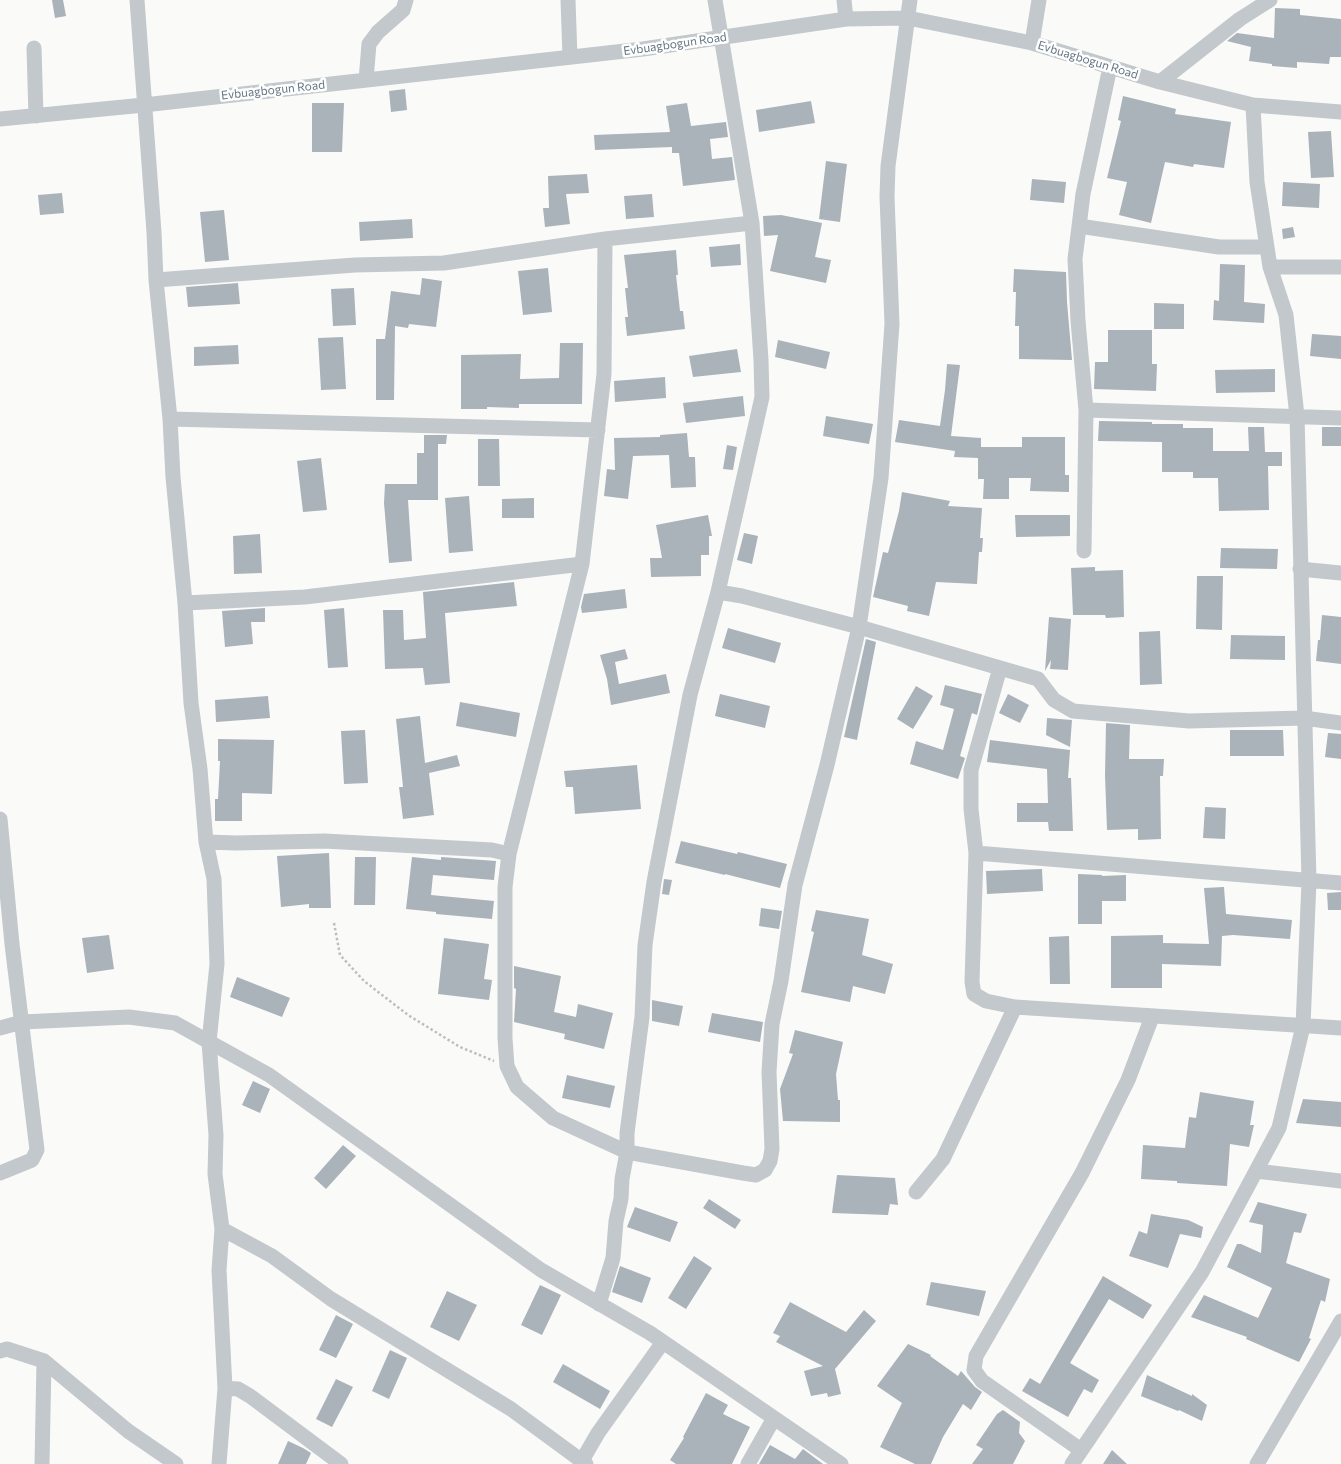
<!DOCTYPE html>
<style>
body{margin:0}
canvas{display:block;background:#fafaf8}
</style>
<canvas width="1341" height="1464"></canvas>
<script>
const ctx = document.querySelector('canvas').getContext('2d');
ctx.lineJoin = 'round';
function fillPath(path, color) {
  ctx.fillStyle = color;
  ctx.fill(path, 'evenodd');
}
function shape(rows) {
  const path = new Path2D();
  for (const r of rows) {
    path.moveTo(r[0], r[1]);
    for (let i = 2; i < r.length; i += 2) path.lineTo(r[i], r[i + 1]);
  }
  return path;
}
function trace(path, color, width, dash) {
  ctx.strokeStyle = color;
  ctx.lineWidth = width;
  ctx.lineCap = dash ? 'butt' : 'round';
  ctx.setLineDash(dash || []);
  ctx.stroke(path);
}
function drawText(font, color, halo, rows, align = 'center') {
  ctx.font = font + ' Commissioner,sans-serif';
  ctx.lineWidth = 5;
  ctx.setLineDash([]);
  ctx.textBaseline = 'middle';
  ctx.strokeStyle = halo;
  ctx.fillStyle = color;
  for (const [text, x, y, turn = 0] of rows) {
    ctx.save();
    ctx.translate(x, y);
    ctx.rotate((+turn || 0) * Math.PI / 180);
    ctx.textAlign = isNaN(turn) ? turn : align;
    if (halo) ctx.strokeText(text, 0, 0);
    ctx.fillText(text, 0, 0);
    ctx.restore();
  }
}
const building = shape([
 [52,0,63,0,66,16,55,18],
 [1275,8,1300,9,1300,15,1341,19,1341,57,1330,57,1329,64,1297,62,1297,68,1272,66,1272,64,1249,61,1251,47,1227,41,1237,33,1274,38],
 [405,89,407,110,391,112,389,91],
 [1123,96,1176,109,1175,114,1231,122,1224,168,1194,164,1193,167,1165,162,1151,223,1119,215,1127,182,1107,178,1121,121,1118,120],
 [811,101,815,123,759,132,756,110],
 [312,103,344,103,342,152,312,152],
 [687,103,691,126,726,122,728,137,710,139,712,159,732,157,735,180,683,186,679,153,672,153,672,147,595,150,594,135,670,132,666,106],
 [1331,131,1334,177,1311,178,1308,132],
 [826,161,847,164,840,222,819,219],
 [587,174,589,193,566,194,570,224,545,227,543,208,549,208,548,176],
 [1032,179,1066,182,1064,203,1030,200],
 [1283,182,1320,184,1319,208,1282,206],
 [62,193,64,213,40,215,38,195],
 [652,194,654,217,626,219,624,196],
 [224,210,229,260,205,262,200,212],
 [781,215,822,223,815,257,831,260,826,283,770,271,778,235,764,236,763,216],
 [412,219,413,238,360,241,359,222],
 [1293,227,1295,237,1283,239,1282,229],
 [740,244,741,265,711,267,709,247],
 [676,250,678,275,676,275,680,311,683,311,685,329,627,336,625,317,628,317,625,288,628,288,624,255],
 [1220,264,1245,265,1244,302,1265,304,1264,323,1213,320,1214,300,1219,301],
 [548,268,552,312,523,315,518,271],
 [1014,269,1066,272,1067,302,1072,360,1019,359,1019,326,1015,326,1016,292,1013,292],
 [422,278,442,281,436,327,409,324,408,328,395,326,394,400,376,400,376,339,385,339,391,291,420,295],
 [238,283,240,304,188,307,186,287],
 [354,288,356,325,333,326,331,289],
 [1154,303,1184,304,1184,329,1154,329],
 [1108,330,1152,330,1152,364,1157,364,1156,391,1094,389,1095,362,1108,362],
 [1312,334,1341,336,1341,359,1310,356],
 [343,337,346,389,321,390,318,338],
 [778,340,830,352,826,369,775,357],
 [560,343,583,343,582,404,519,404,519,408,487,407,487,409,461,409,461,355,521,354,520,379,559,378],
 [238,345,239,364,194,366,194,347],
 [737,349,741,372,693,377,689,356],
 [947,364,960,365,951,436,981,438,981,447,1022,447,1022,437,1065,437,1065,475,1069,475,1069,492,1030,491,1031,478,1009,478,1009,499,983,499,984,479,978,479,978,458,954,457,955,451,895,442,899,420,940,426,945,390],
 [1275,369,1275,392,1216,393,1215,370],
 [665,377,666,398,615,402,614,381],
 [743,396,745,416,686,423,683,403],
 [826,416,873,424,869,444,823,436],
 [1099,421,1152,422,1152,424,1183,424,1183,428,1213,428,1213,451,1249,451,1248,427,1264,427,1265,452,1282,452,1282,466,1268,466,1269,510,1219,511,1218,478,1193,478,1193,472,1162,472,1162,442,1098,441],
 [1322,427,1341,427,1341,446,1322,446],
 [687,433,689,457,695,457,696,487,671,488,669,455,633,456,628,499,604,496,607,469,615,470,614,438,660,437,660,435],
 [424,435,447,435,446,444,438,444,438,500,408,500,412,561,389,563,384,503,385,484,417,484,417,453,424,453],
 [478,439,499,439,500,486,478,486],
 [727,445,737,447,733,470,723,469],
 [321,458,327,510,303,512,297,461],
 [902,492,950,501,948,506,982,508,980,538,983,538,982,552,979,552,977,584,936,582,929,616,907,611,908,606,873,597,883,552,888,553,899,511],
 [469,496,473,551,449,553,445,498],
 [534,498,534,518,502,518,502,499],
 [708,515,712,536,709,536,709,555,701,555,701,576,651,577,650,558,662,558,656,525],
 [1015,515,1070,515,1070,536,1016,537],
 [744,533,758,536,752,564,737,560],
 [260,534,262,573,234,574,233,536],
 [1221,548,1278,549,1277,569,1220,568],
 [1095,567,1095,571,1123,570,1124,617,1106,618,1105,615,1073,615,1071,568],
 [1197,576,1223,576,1222,630,1196,629],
 [514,582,517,606,445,613,450,683,425,685,423,668,385,669,383,610,403,610,404,640,426,638,423,592],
 [625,589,627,608,582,613,581,607,584,594],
 [265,608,265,622,251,622,253,644,225,647,222,611],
 [344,608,348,667,328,668,324,610],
 [1322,615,1341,617,1341,664,1316,661,1318,640,1320,640],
 [1049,617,1071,619,1068,670,1050,669,1051,660,1045,671],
 [728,628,781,643,775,663,722,648],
 [1160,631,1162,684,1140,685,1139,632],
 [1231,635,1285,636,1285,660,1230,659],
 [866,639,876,642,857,740,844,737],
 [625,649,628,659,615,662,619,684,666,674,670,693,611,705,607,679,600,655],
 [945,685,982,694,977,715,972,713,960,756,965,758,958,779,910,764,916,741,943,750,954,709,940,705],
 [916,686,933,696,913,729,897,719],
 [720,694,770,706,765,728,715,716],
 [1008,694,1029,705,1020,723,999,713],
 [268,696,270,718,216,722,215,700],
 [460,702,520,713,516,737,456,726],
 [420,716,425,763,457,755,460,766,429,773,434,815,403,819,399,787,403,787,396,719],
 [1047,718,1072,720,1070,747,1046,735],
 [1106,723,1130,725,1129,759,1164,759,1163,776,1160,776,1161,839,1138,840,1138,829,1107,830,1105,775],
 [365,730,368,783,344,784,341,731],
 [1230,730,1283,730,1284,756,1230,756],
 [1328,733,1341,734,1341,759,1325,757],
 [218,739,274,740,272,794,242,793,242,821,215,821,215,799,218,799,220,761,218,761],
 [990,740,1070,750,1068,778,1071,778,1073,831,1049,831,1048,822,1017,822,1017,803,1048,803,1047,769,987,762],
 [637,765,641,809,575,814,573,787,566,787,564,771],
 [1205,807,1226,808,1225,839,1203,838],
 [681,841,737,854,738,852,787,864,780,888,725,874,725,875,675,863],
 [329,853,331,908,309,908,309,904,281,907,277,856],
 [355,857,376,857,375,905,354,905],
 [412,857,441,860,441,857,496,861,494,880,433,875,431,895,494,901,492,919,436,914,436,912,406,909],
 [1042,869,1043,891,987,894,986,871],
 [1078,874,1102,875,1102,876,1126,875,1126,901,1102,901,1102,924,1078,924],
 [664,879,672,880,669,895,662,894],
 [1224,887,1226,914,1292,920,1290,939,1233,935,1222,936,1221,966,1162,964,1162,988,1111,988,1111,936,1163,935,1163,943,1209,944,1204,888],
 [1341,892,1341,910,1328,910,1327,893],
 [761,908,782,911,779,929,759,926],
 [816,910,869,919,862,955,893,964,885,994,853,986,850,1002,801,992,814,932,811,931],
 [109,935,114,969,87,973,82,938],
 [1069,936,1070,984,1050,984,1049,937],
 [444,938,489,944,484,979,492,980,489,1000,438,994],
 [514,966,561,976,554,1012,576,1017,578,1004,613,1013,604,1049,564,1039,565,1034,514,1022,516,989,514,988],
 [237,977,290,998,282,1017,230,997],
 [652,1000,683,1006,679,1026,652,1021],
 [712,1013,763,1022,760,1042,708,1032],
 [795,1030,843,1042,836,1074,838,1100,840,1100,840,1122,783,1121,780,1089,793,1054,789,1053],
 [567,1075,615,1086,610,1108,562,1098],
 [253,1081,270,1089,260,1113,242,1105],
 [1200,1092,1254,1101,1250,1125,1254,1125,1249,1147,1230,1144,1227,1186,1177,1183,1177,1181,1141,1179,1143,1145,1185,1148,1189,1117,1196,1118],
 [1303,1099,1341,1102,1341,1127,1296,1123],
 [343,1145,356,1156,326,1189,314,1178],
 [837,1175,895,1178,898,1205,890,1204,888,1215,832,1213],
 [709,1199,741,1220,735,1229,703,1208],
 [1258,1202,1307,1214,1301,1233,1294,1232,1286,1263,1330,1279,1325,1302,1321,1300,1309,1338,1311,1339,1299,1362,1246,1339,1247,1337,1191,1317,1204,1295,1258,1318,1272,1288,1227,1267,1237,1244,1241,1244,1261,1253,1263,1225,1249,1222],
 [635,1207,678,1222,670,1242,627,1227],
 [1151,1214,1188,1220,1203,1227,1201,1238,1180,1234,1168,1268,1129,1256,1139,1231,1147,1234],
 [694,1256,712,1268,686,1309,668,1298],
 [620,1266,651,1278,642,1303,612,1292],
 [1103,1276,1152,1305,1143,1319,1109,1299,1070,1363,1099,1380,1092,1393,1084,1389,1068,1417,1022,1391,1030,1378,1040,1384],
 [931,1282,986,1291,979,1316,926,1305],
 [540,1285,561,1295,542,1335,521,1325],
 [447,1291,477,1305,459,1341,430,1327],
 [790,1302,846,1332,864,1310,876,1321,835,1369,841,1394,828,1397,827,1393,811,1396,804,1371,823,1366,776,1342,780,1336,773,1333],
 [336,1315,353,1324,336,1358,319,1350],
 [908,1344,931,1355,930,1356,958,1376,961,1371,975,1387,982,1392,971,1410,963,1404,943,1437,931,1464,915,1464,880,1447,902,1403,877,1386],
 [390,1350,407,1358,389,1399,372,1391],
 [563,1364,610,1391,600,1409,553,1382],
 [1147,1375,1192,1396,1192,1394,1207,1405,1202,1421,1179,1410,1178,1411,1141,1396],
 [336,1379,353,1387,332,1427,316,1419],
 [706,1393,728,1405,723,1414,750,1427,732,1464,676,1464,670,1460,684,1438,683,1437],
 [1003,1410,1020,1422,1019,1433,1025,1441,1013,1464,972,1464,983,1449,976,1445,997,1414],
 [288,1441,303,1448,311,1453,306,1464,278,1464],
 [770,1445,795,1459,803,1449,823,1464,759,1464],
 [1112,1450,1127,1464,1103,1464]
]);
const path = shape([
 [334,923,340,955,364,981,408,1015,460,1047,494,1061]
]);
const minor = shape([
 [137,0,154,232,156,280,170,419,173,477,185,603,191,703,200,769,206,842],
 [568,0,570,57],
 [715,0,752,223,761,360,762,397,718,592,742,596,859,627,1038,679,1054,700,1073,711,1189,721,1304,718,1341,723],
 [844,0,846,19],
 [1032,43,1039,0],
 [34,48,36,116],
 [366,80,369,44,378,32,403,10,406,0],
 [1160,82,1240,19,1270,0],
 [0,119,144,105,643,49,846,19,908,18,1032,43,1160,82,1253,105,1341,112],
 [1079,226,1219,247,1267,247],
 [1270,267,1341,267],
 [156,280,355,265,444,263,605,239,752,223],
 [1086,410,1078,321,1075,259,1083,194,1110,67],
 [170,419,598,430],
 [1084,551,1086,410,1341,418],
 [1300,569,1341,573],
 [185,603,305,597,582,564],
 [1000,668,971,770,971,809,976,853,972,982,974,994,986,1001,1015,1007,1341,1028],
 [0,819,12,944,37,1150,32,1160,0,1173],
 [976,853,1341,883],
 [509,854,582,564,604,374,605,239],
 [0,1028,22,1022,129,1017,175,1023,269,1075,541,1270,650,1333,841,1464],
 [1256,1171,1341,1181],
 [916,1192,943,1159,1015,1007],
 [222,1229,272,1256,331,1299,511,1409,586,1464],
 [599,1304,613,1258,616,1221,621,1199,622,1179,627,1152,627,1133,642,1017,645,945,654,882,690,695,718,592],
 [0,1351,7,1349,44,1361,128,1431,176,1464],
 [225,1388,238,1389,250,1396,341,1464],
 [1081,1450,982,1381,974,1370,976,1356,1082,1173,1128,1080,1152,1017],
 [42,1464,44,1361],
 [219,1464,225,1388,219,1270,222,1229,215,1174,216,1135,209,1042,217,964,214,879,206,842,236,843,324,841,492,850,509,854,505,887,505,1038,507,1066,517,1087,553,1118,627,1152,743,1173,756,1175,765,1170,770,1161,772,1149,769,1072,772,1024,781,981,795,885,827,765,859,627,881,478,892,324,887,197,888,166,910,0],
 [580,1464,598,1433,663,1342],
 [748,1464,774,1418],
 [1072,1464,1202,1272,1279,1128,1303,1026,1309,881,1297,416,1286,315,1270,267,1257,182,1253,105],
 [1257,1464,1341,1321]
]);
const streetNames = [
 ["Evbuagbogun Road",675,44,-8],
 ["Evbuagbogun Road",1088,60,17],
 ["Evbuagbogun Road",273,90,-6]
];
fillPath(building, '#aab3b9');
trace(path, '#bbbfc2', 2.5, [2.5, 2.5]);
trace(minor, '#c3c8cc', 15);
drawText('12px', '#657683', '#fff', streetNames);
</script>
